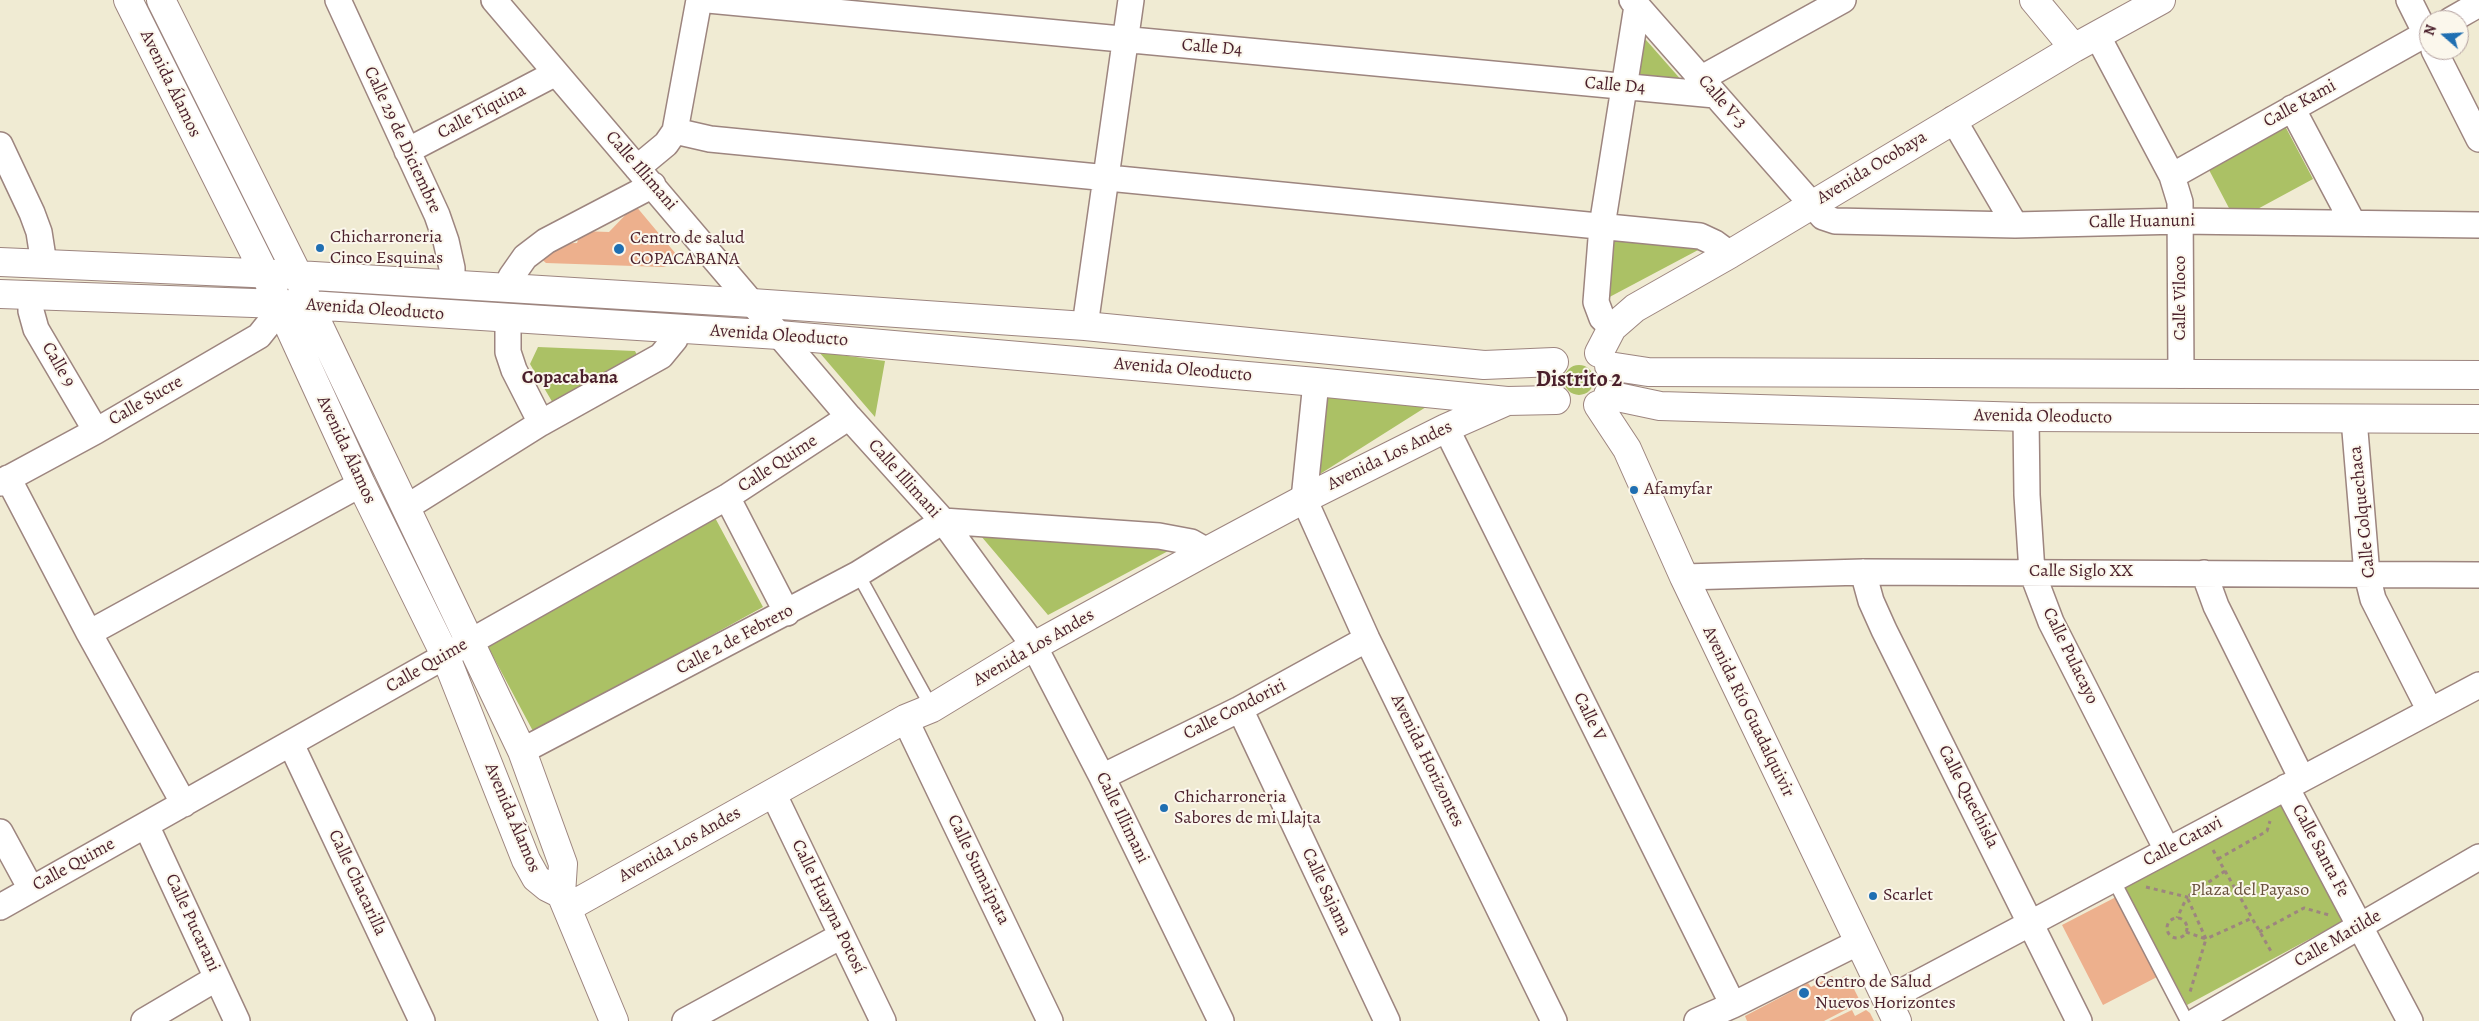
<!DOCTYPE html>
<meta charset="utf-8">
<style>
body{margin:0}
#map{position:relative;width:2479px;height:1021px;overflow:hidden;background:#f0ebd3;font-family:Alegreya,serif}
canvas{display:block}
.north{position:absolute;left:2419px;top:10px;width:50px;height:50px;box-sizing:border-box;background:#fbf7ec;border:1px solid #b4a19f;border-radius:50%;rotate:289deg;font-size:14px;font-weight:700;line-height:20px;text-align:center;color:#4a1f2b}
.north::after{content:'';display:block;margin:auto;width:18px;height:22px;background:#1f6fb2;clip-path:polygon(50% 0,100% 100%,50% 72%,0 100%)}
</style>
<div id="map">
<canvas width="2479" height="1021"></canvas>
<div class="north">N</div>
</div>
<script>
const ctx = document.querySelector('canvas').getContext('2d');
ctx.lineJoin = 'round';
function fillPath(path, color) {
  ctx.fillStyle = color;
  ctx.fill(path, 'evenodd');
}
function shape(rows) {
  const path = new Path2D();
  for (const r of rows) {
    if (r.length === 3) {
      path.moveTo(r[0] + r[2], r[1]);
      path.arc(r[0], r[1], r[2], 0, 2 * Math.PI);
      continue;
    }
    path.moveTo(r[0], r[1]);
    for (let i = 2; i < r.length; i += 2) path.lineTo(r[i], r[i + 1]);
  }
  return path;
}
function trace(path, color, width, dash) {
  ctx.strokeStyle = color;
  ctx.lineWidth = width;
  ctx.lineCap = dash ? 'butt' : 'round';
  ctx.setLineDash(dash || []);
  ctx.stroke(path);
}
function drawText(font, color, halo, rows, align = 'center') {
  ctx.font = font + ' Alegreya,serif';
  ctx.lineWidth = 4;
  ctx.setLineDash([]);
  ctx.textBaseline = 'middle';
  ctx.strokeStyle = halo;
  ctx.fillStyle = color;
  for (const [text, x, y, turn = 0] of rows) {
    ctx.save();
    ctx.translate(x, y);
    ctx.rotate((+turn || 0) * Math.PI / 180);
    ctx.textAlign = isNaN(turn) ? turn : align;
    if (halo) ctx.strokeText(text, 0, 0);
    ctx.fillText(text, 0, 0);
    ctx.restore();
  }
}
const green = shape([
 [1639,32,1683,82,1635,76],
 [2285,126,2313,179,2252,212,2230,210,2208,168],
 [1613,241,1700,249,1602,301],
 [538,347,635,351,638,357,557,410,530,364],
 [819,352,885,361,875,417],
 [1579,380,15],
 [1325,395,1426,407,1320,474],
 [713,514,763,607,534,733,487,645],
 [981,536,1170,550,1048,615],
 [2282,794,2345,920,2187,1005,2121,882]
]);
const building = shape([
 [635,205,676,254,673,264,663,267,546,263,538,256,553,244,577,243,581,231,609,232],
 [2116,897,2157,977,2103,1005,2062,925],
 [1847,975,1859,999,1849,1004,1851,1007,1824,1021,1747,1021,1745,1016,1808,983,1811,987,1832,976,1836,980],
 [1852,1010,1855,1016,1866,1010,1870,1013,1874,1021,1829,1021]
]);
const path = shape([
 [2213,850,2272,953],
 [2218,859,2267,831,2270,821],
 [2225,871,2187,897,2206,939,2252,918],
 [2146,887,2187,897,2177,918],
 [2177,928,10],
 [2186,932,2206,939,2190,992],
 [2259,932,2304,908,2329,915]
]);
const service = shape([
 [858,574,932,708],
 [2113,879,2187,1021]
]);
const minor = shape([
 [338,0,437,215,446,241,452,268,452,284],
 [494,0,849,417,943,521,1034,646,1102,777,1221,1021],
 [708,0,1715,95],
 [1632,0,1823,217,1835,221,2015,225,2181,221,2479,225],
 [2409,0,2429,40],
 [2451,20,2479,4],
 [2097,35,2172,176,2180,202,2181,375],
 [2434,50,2479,139],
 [1702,78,1843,0],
 [2292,108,2353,223],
 [1953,119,2015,225],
 [675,131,710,139,1700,236,1715,243,1730,254],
 [0,145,32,213,39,232,44,264],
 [407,151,556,73],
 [637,168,666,144,675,131,699,0],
 [2172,176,2429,32],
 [510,288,511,277,525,257,546,241,653,185],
 [31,296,31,311,36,329,96,431],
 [508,319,508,352,514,370,541,423],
 [1085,326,1131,0],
 [1612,328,1602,318,1596,302,1602,226,1637,6],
 [1316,382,1304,499,1367,639,1554,1021],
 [2026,417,2027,495,2032,572,2051,622,2167,850],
 [2354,419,2367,575,2373,599,2430,711],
 [1446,428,1733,1005],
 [8,478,89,633,184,804],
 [0,483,96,431,259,336,271,321,278,304],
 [727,497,787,613],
 [407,507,541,423,661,356,675,339,678,329],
 [1863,572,1871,601,1884,630,2079,1021],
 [2204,573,2216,606,2302,779],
 [1684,577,1863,572,2479,575],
 [89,633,361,484],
 [1240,709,1387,1021],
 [905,719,1050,1021],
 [291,744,422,1021],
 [522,751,858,574,943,521,1159,536,1191,542,1207,551],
 [1102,777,1240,709,1367,639],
 [2286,787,2410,1021],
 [773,793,883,1021],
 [146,825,237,1021],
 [0,832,31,889],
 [0,907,727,497,849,417],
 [1886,1000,2479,685],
 [144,1021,217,978],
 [685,1021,841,936],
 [1697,1021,1733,1005,1859,942],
 [2196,1021,2479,857]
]);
const tertiary = shape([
 [128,0,265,274,361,484,445,655,526,860,536,878,547,887,561,894],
 [161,0,298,275,309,305,522,751,563,864,561,894,614,1021],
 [2034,0,2074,48],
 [0,262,298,275,752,303,1085,326,1484,365,1554,362],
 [0,294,309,305,779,335,1316,382,1507,401,1556,400],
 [1599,353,1612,328,1635,308,1730,254,2074,48,2161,0],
 [1609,366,1648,372,2479,375],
 [1608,395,1660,406,2026,417,2479,419],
 [1598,405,1627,449,1684,577,1897,1021],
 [567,908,905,719,932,708,1034,646,1207,551,1304,499,1446,428,1505,402]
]);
const markers = [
 [320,248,5,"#1f6fb2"],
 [619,249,6,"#1f6fb2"],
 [1634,490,5,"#1f6fb2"],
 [1164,808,5,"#1f6fb2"],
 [1873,896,5,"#1f6fb2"],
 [1804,993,6,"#1f6fb2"]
];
const streetNames = [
 ["Calle D4",1212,48,5],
 ["Avenida Álamos",170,84,64],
 ["Calle D4",1615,86,5],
 ["Calle V-3",1722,102,49],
 ["Calle Kami",2300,104,-29],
 ["Calle Tiquina",482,112,-28],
 ["Calle 29 de Diciembre",402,140,65],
 ["Avenida Ocobaya",1872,168,-31],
 ["Calle Illimani",641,171,49],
 ["Calle Huanuni",2142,222,-1],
 ["Calle Viloco",2181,298,-90],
 ["Avenida Oleoducto",375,310,4],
 ["Avenida Oleoducto",779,336,4],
 ["Calle 9",58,365,60],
 ["Avenida Oleoducto",1183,370,5],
 ["Calle Sucre",146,401,-30],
 ["Avenida Oleoducto",2043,417,1],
 ["Avenida Álamos",346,450,65],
 ["Avenida Los Andes",1390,456,-26],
 ["Calle Quime",778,464,-33],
 ["Calle Illimani",904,479,48],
 ["Calle Colquechaca",2363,512,-96],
 ["Calle Siglo XX",2081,572],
 ["Calle 2 de Febrero",735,640,-28],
 ["Avenida Los Andes",1034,648,-30],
 ["Calle Pulacayo",2070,656,64],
 ["Calle Quime",427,666,-30],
 ["Calle Condoriri",1235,710,-27],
 ["Avenida Río Guadalquivir",1748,712,64],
 ["Calle V",1589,717,64],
 ["Avenida Horizontes",1427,761,64],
 ["Calle Quechisla",1968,797,63],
 ["Avenida Álamos",512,818,67],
 ["Calle Illimani",1122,818,64],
 ["Calle Catavi",2183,842,-28],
 ["Avenida Los Andes",680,845,-29],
 ["Calle Santa Fe",2320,851,62],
 ["Calle Quime",74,865,-29],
 ["Calle Sumaipata",978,870,64],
 ["Calle Chacarilla",357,883,65],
 ["Calle Sajama",1326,892,65],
 ["Calle Huayna Potosí",828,907,64],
 ["Calle Pucarani",192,923,65],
 ["Calle Matilde",2338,939,-30]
];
const poiNames = [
 ["Chicharroneria",330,238],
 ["Cinco Esquinas",330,259],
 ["Centro de salud",630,239],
 ["COPACABANA",630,260],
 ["Afamyfar",1644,490],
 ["Chicharroneria",1174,798],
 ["Sabores de mi Llajta",1174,819],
 ["Scarlet",1883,896],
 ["Centro de Salud",1815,983],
 ["Nuevos Horizontes",1815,1004]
];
const parkNames = [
 ["Plaza del Payaso",2250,891]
];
const neighbourhoodNames = [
 ["Copacabana",570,378]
];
const districtNames = [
 ["Distrito 2",1579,381]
];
fillPath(green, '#abc165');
fillPath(building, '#edb08d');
trace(service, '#9d857f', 15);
trace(minor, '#9d857f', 28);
trace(tertiary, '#9d857f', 30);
trace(path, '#9d857f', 3, [4, 4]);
trace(service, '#fff', 12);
trace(minor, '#fff', 25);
trace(tertiary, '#fff', 28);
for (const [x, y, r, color] of markers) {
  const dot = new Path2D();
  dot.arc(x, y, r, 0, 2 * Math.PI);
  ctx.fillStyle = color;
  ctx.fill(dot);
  trace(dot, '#fbf7ec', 2);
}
drawText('18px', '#4a1f2b', '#fbf7ec', streetNames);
drawText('18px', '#4a1f2b', '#fbf7ec', poiNames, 'left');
drawText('18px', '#67503c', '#fbf7ec', parkNames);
drawText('bold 19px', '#4a1f2b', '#fbf7ec', neighbourhoodNames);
drawText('bold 22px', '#4a1f2b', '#fbf7ec', districtNames);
</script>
